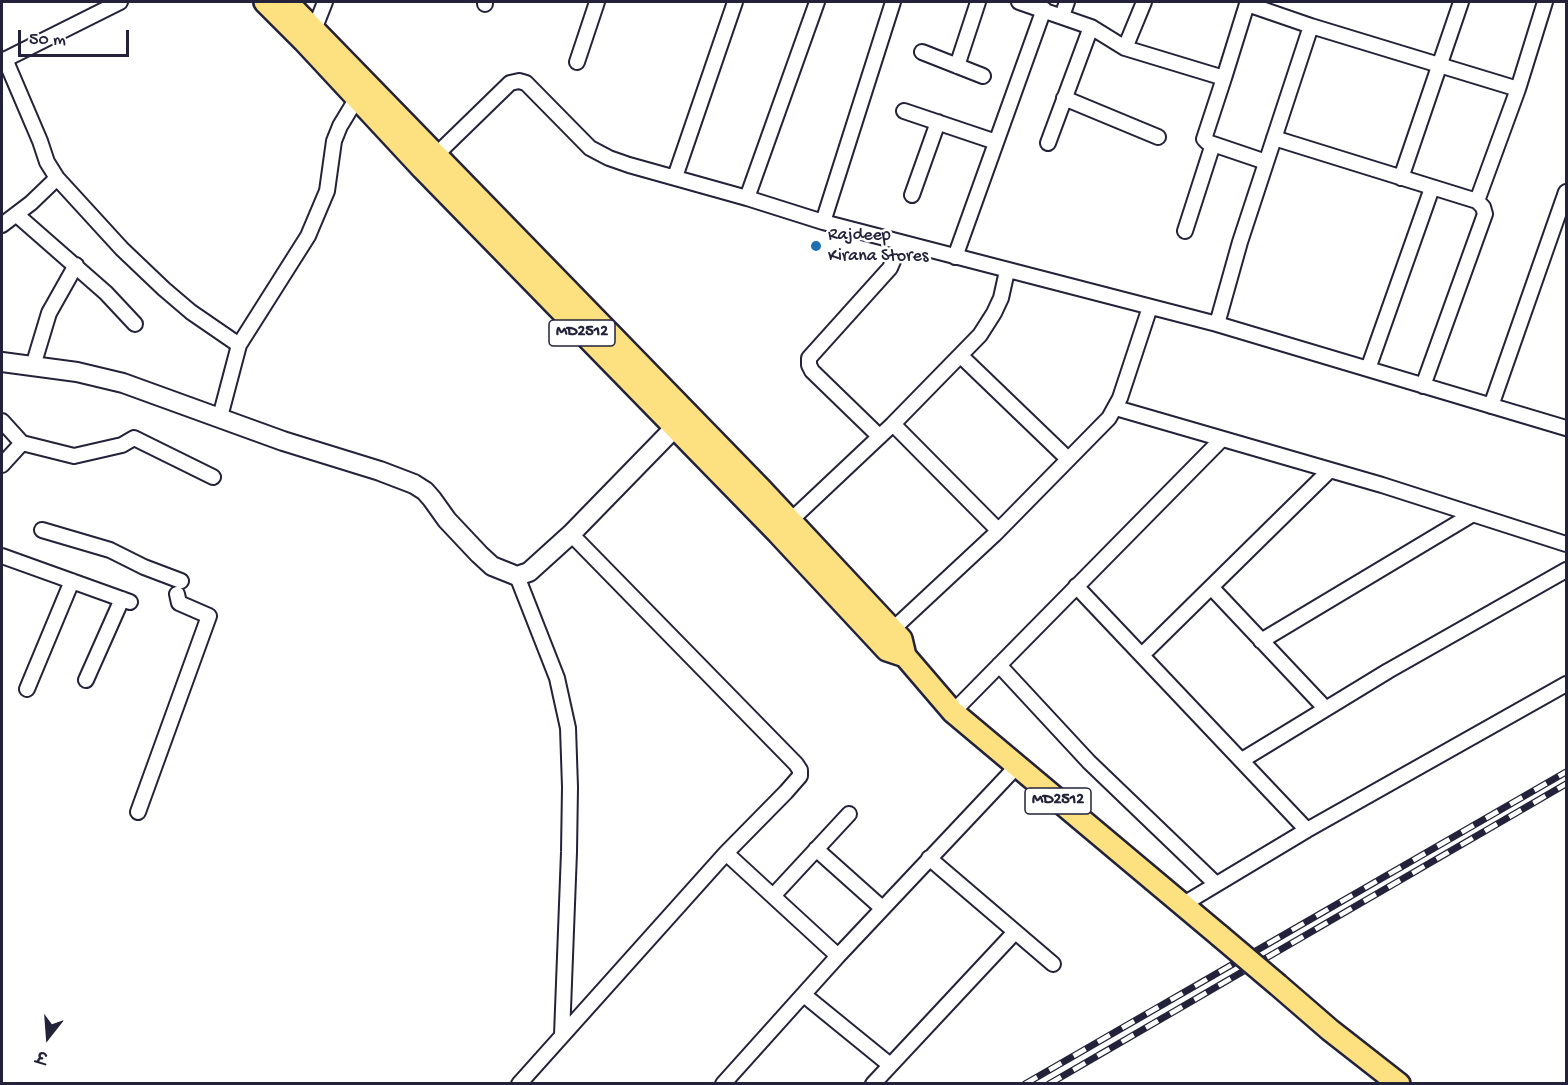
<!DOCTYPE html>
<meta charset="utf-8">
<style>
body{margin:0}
#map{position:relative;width:1568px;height:1085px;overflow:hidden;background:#fff;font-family:"Gochi Hand","Playpen Sans Deva",sans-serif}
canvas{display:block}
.frame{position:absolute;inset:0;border:3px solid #22223b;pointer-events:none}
.north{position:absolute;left:18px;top:1007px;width:60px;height:60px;-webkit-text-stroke:4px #fff;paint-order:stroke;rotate:197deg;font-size:16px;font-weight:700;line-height:24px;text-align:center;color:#22223b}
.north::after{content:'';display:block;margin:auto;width:21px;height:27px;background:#22223b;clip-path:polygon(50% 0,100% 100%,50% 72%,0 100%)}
.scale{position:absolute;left:18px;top:30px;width:111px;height:27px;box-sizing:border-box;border:3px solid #22223b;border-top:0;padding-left:8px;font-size:18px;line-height:21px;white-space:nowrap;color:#22223b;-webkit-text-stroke:4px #fff;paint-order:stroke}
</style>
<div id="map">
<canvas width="1568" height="1085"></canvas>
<div class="frame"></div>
<div class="north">उ</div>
<div class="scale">50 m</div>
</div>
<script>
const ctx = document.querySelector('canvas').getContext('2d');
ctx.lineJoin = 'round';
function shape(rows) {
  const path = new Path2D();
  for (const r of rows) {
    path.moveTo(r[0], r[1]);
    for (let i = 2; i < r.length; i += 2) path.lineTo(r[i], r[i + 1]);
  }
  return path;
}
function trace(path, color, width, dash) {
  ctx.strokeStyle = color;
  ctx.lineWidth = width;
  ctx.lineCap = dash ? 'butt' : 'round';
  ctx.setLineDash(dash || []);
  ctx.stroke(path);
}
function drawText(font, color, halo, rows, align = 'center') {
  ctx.font = font + ' "Gochi Hand",sans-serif';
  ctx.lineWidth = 5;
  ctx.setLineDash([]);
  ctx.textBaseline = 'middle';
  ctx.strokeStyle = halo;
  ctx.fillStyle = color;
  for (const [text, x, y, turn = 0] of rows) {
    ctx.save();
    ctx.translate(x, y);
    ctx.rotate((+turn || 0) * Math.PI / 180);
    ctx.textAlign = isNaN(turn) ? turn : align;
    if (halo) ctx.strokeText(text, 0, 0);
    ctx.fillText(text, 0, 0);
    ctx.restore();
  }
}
const street = shape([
 [1019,2,1091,27,1125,48,1224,78,1247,4],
 [485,4,485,2],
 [1062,16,1067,2],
 [1311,26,1518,89],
 [314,30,325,2],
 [1125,48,1144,2],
 [922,52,983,76],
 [5,59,40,141,47,162,57,178,122,249,164,289,191,312,239,345],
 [2,61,120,2],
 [577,62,597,2],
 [957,66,978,2],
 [1224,78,1204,139,1207,142,1266,162],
 [1064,98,1158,137],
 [904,111,996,142],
 [1274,138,1477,201,1483,207,1485,214,1423,386],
 [1048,143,1091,27],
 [436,155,510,83,519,81,526,83,590,148,609,158,629,165,747,198,823,222,1217,324,1566,428],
 [675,177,735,2],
 [1401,178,1461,2],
 [912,195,938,122],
 [747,198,817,2],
 [1477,201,1518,89,1545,2],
 [17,215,106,293,135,324],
 [823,222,893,2],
 [2,225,31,203,57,178],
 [1185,231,1213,144],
 [955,257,1044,9],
 [1217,324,1240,242,1311,26,1247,4,1248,2],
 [961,356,1068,459],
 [33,366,49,313,76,265],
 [1368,369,1432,188],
 [1491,406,1566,192],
 [1116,408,1382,485,1566,544],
 [220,417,239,345,308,236,327,191,334,141,340,126,360,93],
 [2,421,22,443],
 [893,424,998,530],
 [879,436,812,371,809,365,809,358,890,268,901,243],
 [2,465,22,443,74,456,122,445,134,438,213,477],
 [790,521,893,424,980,335,994,313,1001,298,1007,271],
 [42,530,110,550,144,567,181,581],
 [2,556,130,602],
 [517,576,557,678,568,728,570,787,569,852,562,1035],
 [1076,586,1307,830],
 [1211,587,1326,709],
 [892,630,994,535,1109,418,1120,398,1150,307],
 [1261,641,1473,514],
 [1142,655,1330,470],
 [999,665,1089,762,1216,884],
 [86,680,122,599],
 [27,689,72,581],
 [953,712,1221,440],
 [1242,760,1388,671,1566,570],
 [138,812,209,616,179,603,177,594],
 [816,849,882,908],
 [726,853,838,956],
 [929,858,1053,964],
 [773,896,849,814],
 [1182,905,1307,830,1566,684],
 [804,995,890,1065],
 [519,1084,726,853,786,792,800,776,800,770,796,764,571,534],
 [723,1084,838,956,1017,766],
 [873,1084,1015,932]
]);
const secondary = shape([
 [2,362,77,372,123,383,283,441,380,471,414,484,425,491,432,499,447,520,479,554,492,566,517,576,529,572,571,534,685,417]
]);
const primary = shape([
 [265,2,304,41,423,169,778,533,887,650,905,656],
 [287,2,760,488,901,639,905,656,953,712,1220,936],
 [1278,985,1330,1030,1399,1084]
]);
const rail = shape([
 [1025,1084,1566,772],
 [1049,1084,1566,784]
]);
const primaryBridge = shape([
 [1220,936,1278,985]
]);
const markers = [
 [816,246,6,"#1f6fb2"]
];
const shields = [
 [582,333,66],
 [1058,801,66]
];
const shieldNames = [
 ["MD2512",582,333],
 ["MD2512",1058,801]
];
const poiNames = [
 ["Rajdeep",828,236],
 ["Kirana Stores",828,257]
];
trace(street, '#22223b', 18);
trace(secondary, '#22223b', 22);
trace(primary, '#22223b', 26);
trace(street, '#fff', 14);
trace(secondary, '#fff', 18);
trace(primary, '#fde080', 21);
trace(rail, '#22223b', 7);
trace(rail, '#fff', 4.5, [14]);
trace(primaryBridge, '#22223b', 26, []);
trace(primaryBridge, '#fde080', 21);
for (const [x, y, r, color] of markers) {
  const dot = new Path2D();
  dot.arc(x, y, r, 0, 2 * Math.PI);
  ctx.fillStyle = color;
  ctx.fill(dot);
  trace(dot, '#fff', 2);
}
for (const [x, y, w] of shields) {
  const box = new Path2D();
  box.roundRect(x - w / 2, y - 13, w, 26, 4.5);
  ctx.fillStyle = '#fff';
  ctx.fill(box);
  trace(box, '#22223b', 1.5);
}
drawText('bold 16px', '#22223b', null, shieldNames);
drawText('18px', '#22223b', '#fff', poiNames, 'left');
</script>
